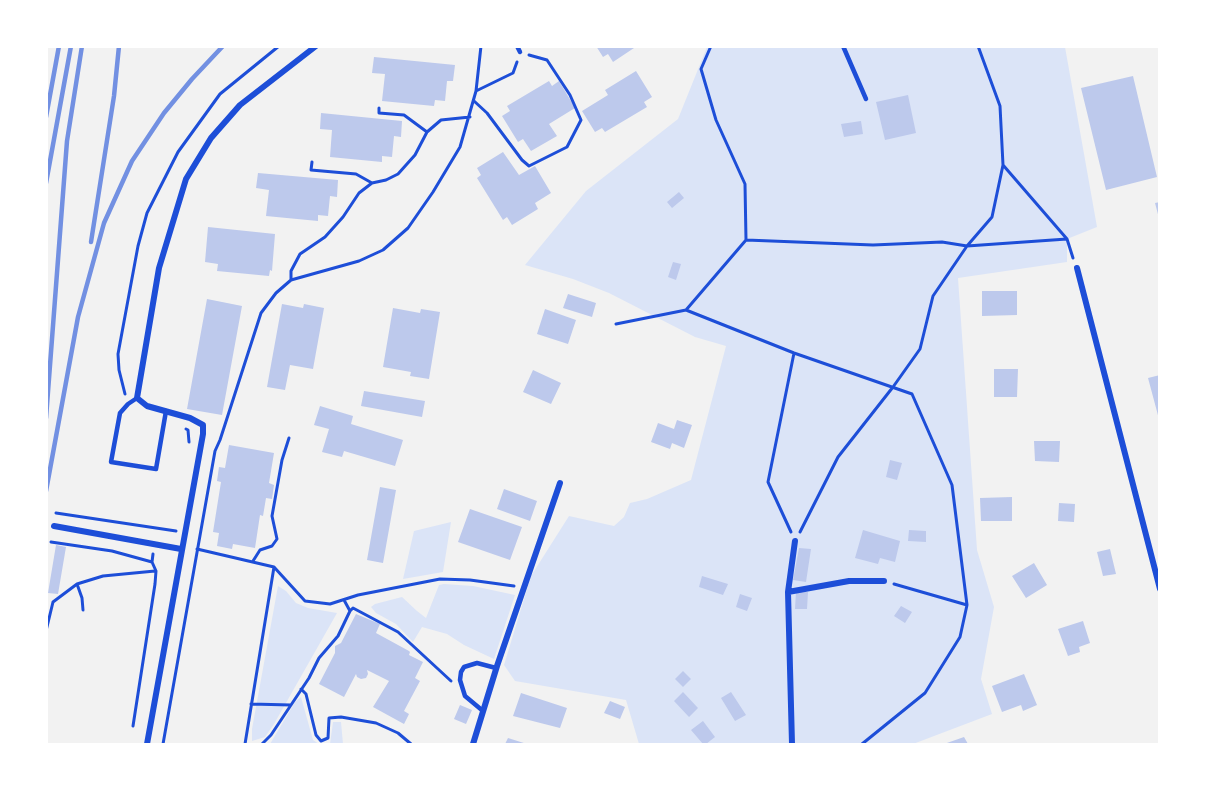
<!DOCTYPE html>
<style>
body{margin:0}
#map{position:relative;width:1206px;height:791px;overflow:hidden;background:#f2f2f2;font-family:Barlow,sans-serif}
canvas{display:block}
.frame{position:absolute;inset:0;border:48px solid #fff;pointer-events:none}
</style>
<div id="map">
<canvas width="1206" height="791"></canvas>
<div class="frame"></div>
</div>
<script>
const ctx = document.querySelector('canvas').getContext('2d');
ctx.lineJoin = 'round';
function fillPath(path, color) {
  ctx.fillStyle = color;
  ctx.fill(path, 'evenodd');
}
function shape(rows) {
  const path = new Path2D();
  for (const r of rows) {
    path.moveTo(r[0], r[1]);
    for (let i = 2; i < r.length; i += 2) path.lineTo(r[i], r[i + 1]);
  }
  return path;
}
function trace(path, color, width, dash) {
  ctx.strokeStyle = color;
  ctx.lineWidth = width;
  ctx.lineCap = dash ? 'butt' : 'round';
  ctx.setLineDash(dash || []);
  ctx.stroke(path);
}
const green = shape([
 [707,47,1065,47,1097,227,1067,239,1067,262,958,278,977,550,994,607,981,679,992,714,913,744,639,744,626,700,515,681,504,665,531,576,569,516,614,526,624,517,630,503,647,499,691,480,726,346,695,337,609,293,573,279,525,265,586,191,678,119],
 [451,522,443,572,403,579,414,531],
 [444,584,473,586,515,595,494,659,464,645,447,634,422,627,413,642,396,624,376,613,371,607,375,604,402,597,417,611,426,618,439,585],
 [278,586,286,591,296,603,308,608,337,613,274,724,265,737,252,741,252,729],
 [301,697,313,740,319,744,270,744,295,702],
 [333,722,341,722,343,744,330,744]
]);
const building = shape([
 [596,46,637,46,613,62,608,54,603,57],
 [374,57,455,65,453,81,447,81,445,101,435,100,434,106,382,101,385,74,372,73],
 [636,71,652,97,644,102,647,107,605,132,602,128,595,132,582,111,608,95,605,90],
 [1133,76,1157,177,1106,190,1081,88],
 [549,81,552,86,559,81,575,108,549,124,557,136,531,151,523,139,518,142,502,116,510,111,507,106],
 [908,95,916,133,885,140,876,102],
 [321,113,402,121,401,137,394,136,392,157,382,156,382,162,330,157,332,130,320,129],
 [861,121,863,134,844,137,841,124],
 [503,152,519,175,535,166,551,193,535,203,538,209,512,225,507,217,503,220,477,178,481,175,477,168],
 [258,173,338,180,337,197,330,196,328,216,318,215,318,221,266,216,269,190,256,188],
 [679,192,684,198,672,208,667,202],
 [1160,202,1160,217,1159,218,1155,203],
 [208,227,275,234,272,271,270,270,269,276,217,271,218,264,205,262],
 [673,262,681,264,676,280,668,277],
 [982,291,1017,291,1017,315,982,316],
 [568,294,596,303,592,317,563,308],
 [207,299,242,306,222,415,187,409],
 [282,304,303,308,304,304,324,308,313,369,290,365,285,390,267,387],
 [393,308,420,313,421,309,440,312,429,379,410,376,411,372,383,367],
 [545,309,576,320,568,344,537,334],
 [994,369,1018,369,1017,397,994,397],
 [533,370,561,383,551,404,523,392],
 [1160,375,1160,419,1159,419,1148,378],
 [364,391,425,401,422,417,361,406],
 [320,406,353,416,351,424,403,440,395,466,344,451,342,457,322,452,329,429,314,425],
 [677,420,692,425,684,448,672,443,670,449,651,442,658,423,674,429],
 [1034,441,1060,441,1059,462,1035,461],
 [229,445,274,453,269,483,274,485,272,499,266,498,263,516,260,515,255,548,233,544,232,549,217,546,219,533,213,532,221,482,217,481,219,467,225,468],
 [890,460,902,463,897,480,886,477],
 [380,487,396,490,383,563,367,560],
 [504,489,537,501,530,521,497,509],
 [1012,497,1012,521,981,521,980,498],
 [1059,503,1075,504,1074,522,1058,521],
 [470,509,522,527,510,560,458,542],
 [863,530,900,541,895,562,880,558,878,564,855,558],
 [909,530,926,531,926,542,908,541],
 [56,545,66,547,58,594,48,593],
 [799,548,811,549,806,582,793,580],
 [1110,549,1116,574,1103,576,1097,552],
 [1034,563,1047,585,1026,598,1012,576],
 [702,576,728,584,723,595,699,587],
 [796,591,808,592,807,609,795,609],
 [740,594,752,598,747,611,736,607],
 [901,606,912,612,905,623,894,616],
 [356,614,380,624,376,633,409,651,410,652,409,655,423,662,415,678,420,681,404,711,409,714,404,724,373,707,389,681,367,670,368,674,366,678,361,679,357,677,356,674,344,697,319,684,335,653,335,646,341,643],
 [1083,621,1090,643,1079,647,1080,652,1068,656,1058,629],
 [683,671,691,679,683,687,675,679],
 [1024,674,1037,705,1023,711,1021,705,1002,712,992,686],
 [683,692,698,708,689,717,674,701],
 [731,692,746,715,735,721,721,698],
 [521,693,567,708,560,728,513,716],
 [610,701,625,707,620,719,604,713],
 [460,705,472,710,466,724,454,719],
 [703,721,715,737,706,744,703,744,691,730],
 [964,737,968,744,944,744],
 [508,738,527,744,505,744]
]);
const path = shape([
 [978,46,1000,106,1003,165,1067,239,1073,258],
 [476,91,513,73,517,62],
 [474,101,487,113,522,160,529,166,567,147,581,120,570,95,547,60,529,55],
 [379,108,379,113,404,115,427,132],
 [312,162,311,170,356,174,372,183],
 [746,240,873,245,942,242,967,246,1067,239],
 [291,280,291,271,300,254,325,237,343,217,359,193,372,183,386,180,398,174,415,155,427,132,441,120,470,117],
 [686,310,794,353,912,394,952,485,967,605],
 [616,324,686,310,746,240,745,184,716,120,701,69,711,46],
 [125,394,119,370,118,354,138,246,147,213,178,152,220,94,279,46],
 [186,429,188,430,189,442],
 [56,513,176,531],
 [791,532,768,482,794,353],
 [800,532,838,457,893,387,920,349,933,296,967,246,992,217,1003,165],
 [51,542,112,551,152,562],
 [197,549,274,567,305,601,330,604,358,595,440,579,470,580,514,586],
 [253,561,260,550,272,546,277,539,272,516,282,460,289,438],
 [77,584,82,598,83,610],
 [350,611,353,608,398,632,451,681],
 [46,631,53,602,77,584,103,576,155,571],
 [301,689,306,694,316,735,321,741,328,738,329,718,341,717,376,723,398,733,411,744],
 [251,704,291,705],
 [133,726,155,584,156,571,152,562,153,554],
 [163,744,215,451,220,440,261,313,276,293,291,280,359,261,383,250,408,228,433,192,460,147,476,91,481,46],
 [245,744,274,567],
 [262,744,271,735,309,678,319,658,338,636,350,611,344,600],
 [862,744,925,693,960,637,967,605,894,584]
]);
const service = shape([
 [517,46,520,52],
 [843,46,866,99],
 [137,398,128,404,120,413,111,462,156,469,166,411],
 [483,711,465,696,460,680,461,672,464,667,477,663,496,668]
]);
const minor = shape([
 [1077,268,1160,589],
 [54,526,181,549],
 [788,592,795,541],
 [147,744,203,434,203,425,190,418,147,406,137,398,159,268,186,179,211,138,240,105,316,46],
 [473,744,497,666,560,483],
 [792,744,788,592,849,581,884,581]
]);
const rail = shape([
 [46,117,59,46],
 [46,183,71,46],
 [91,242,114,96,119,46],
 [46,418,67,141,82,46],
 [46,491,78,317,104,223,132,161,164,113,192,79,223,46]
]);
fillPath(green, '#dbe4f7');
fillPath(building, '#bdc9ec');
trace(path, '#1d4ed8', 3);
trace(service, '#1d4ed8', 4.5);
trace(minor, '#1d4ed8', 6);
trace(rail, '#7290e2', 4.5);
</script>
